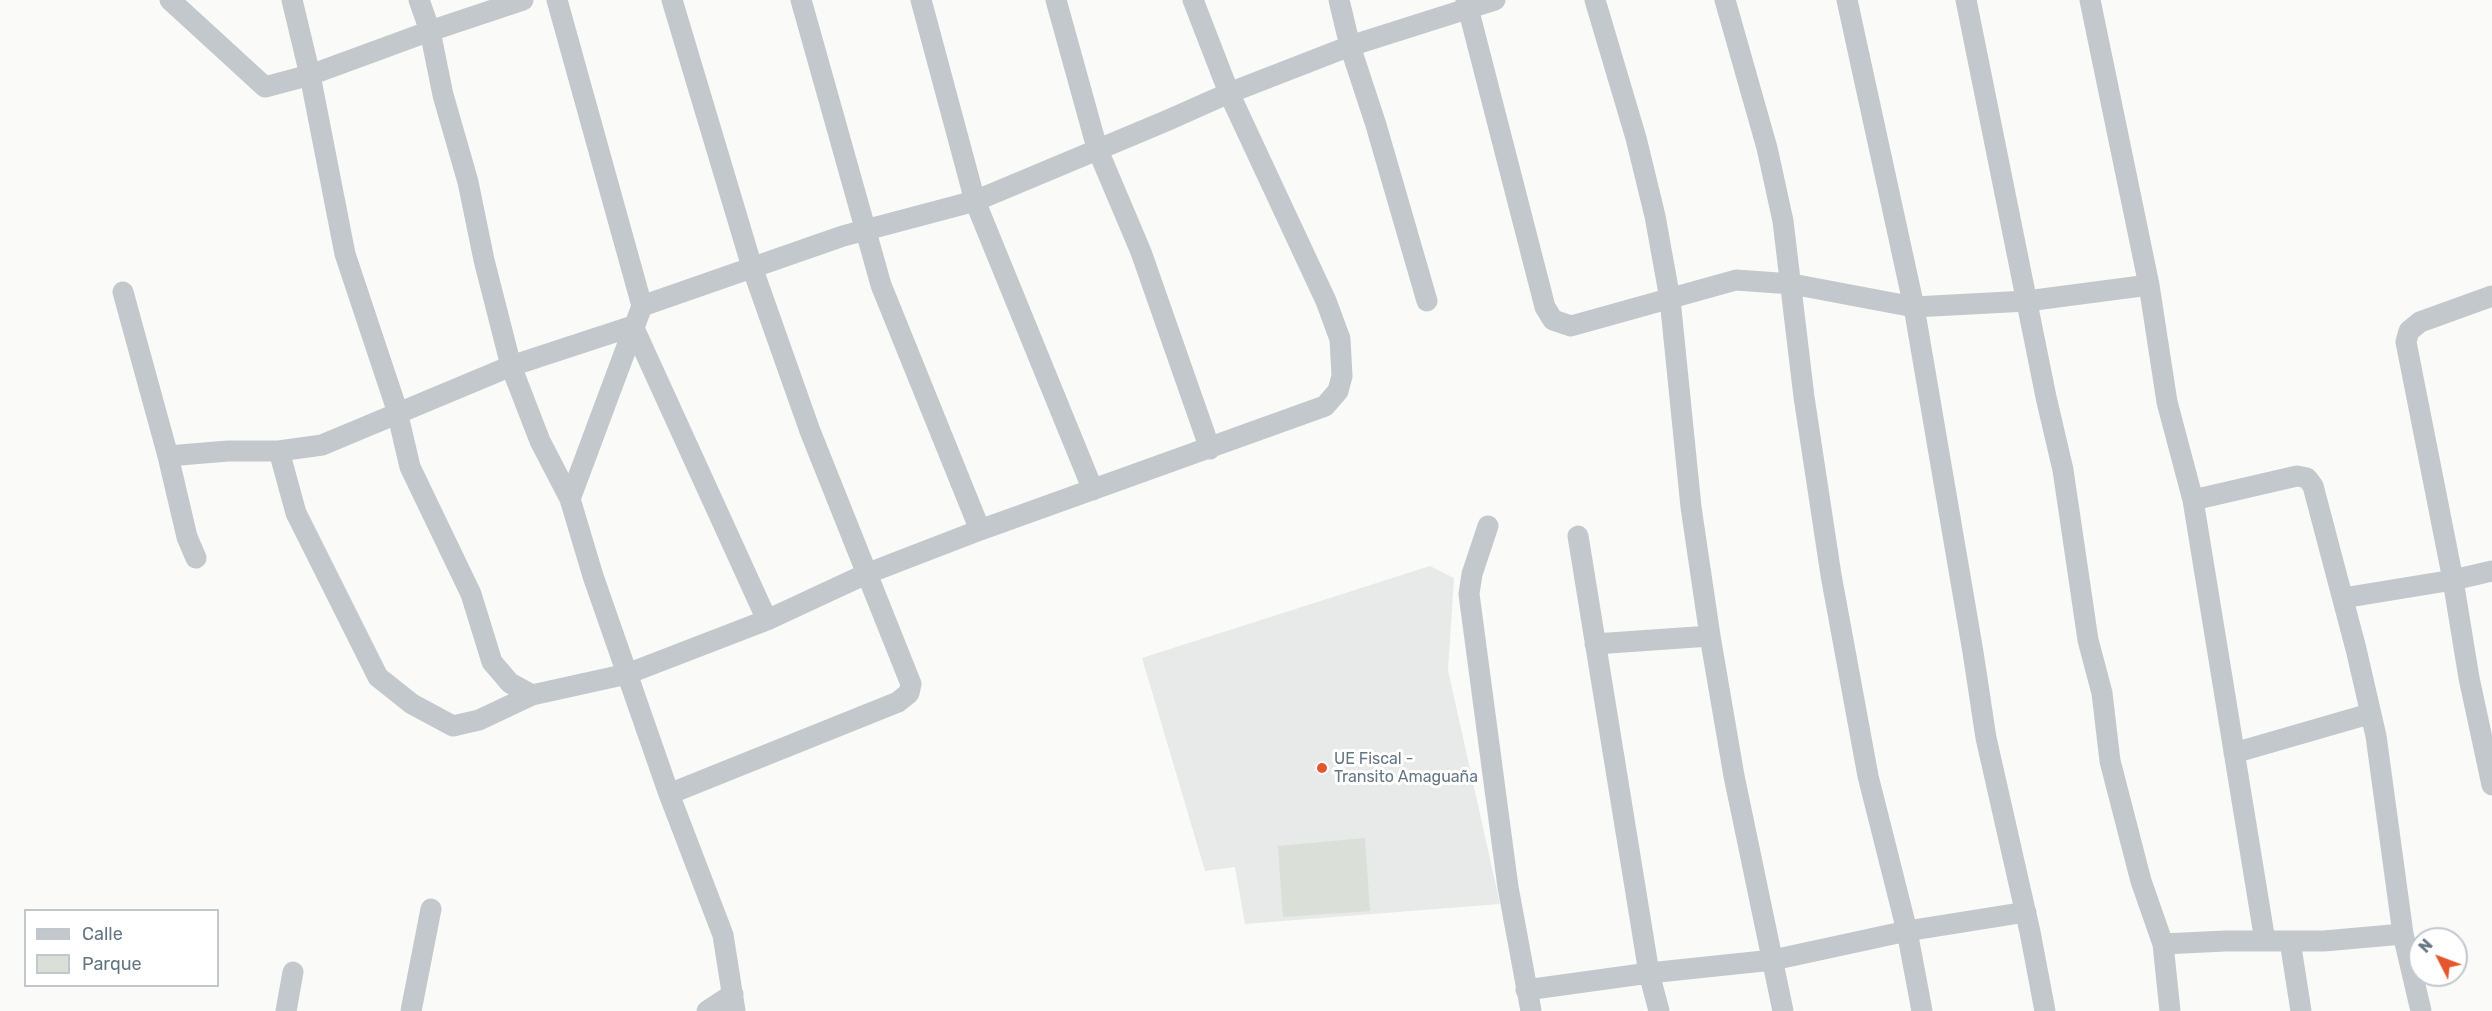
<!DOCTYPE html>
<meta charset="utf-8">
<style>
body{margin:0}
#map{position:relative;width:2492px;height:1011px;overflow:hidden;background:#fafaf8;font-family:Rubik,sans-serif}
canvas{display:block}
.legend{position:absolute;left:24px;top:909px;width:195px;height:78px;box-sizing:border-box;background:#fff;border:2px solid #c1c8cd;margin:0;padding:8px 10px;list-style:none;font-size:18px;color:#657683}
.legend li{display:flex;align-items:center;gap:12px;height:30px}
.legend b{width:30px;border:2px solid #c1c8cd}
.north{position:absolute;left:2408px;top:927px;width:60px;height:60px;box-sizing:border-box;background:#fff;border:2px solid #c1c8cd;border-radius:50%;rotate:312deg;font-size:16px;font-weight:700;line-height:24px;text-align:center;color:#657683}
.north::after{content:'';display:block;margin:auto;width:21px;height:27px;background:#e4572e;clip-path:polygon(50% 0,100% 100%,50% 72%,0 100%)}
</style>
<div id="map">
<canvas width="2492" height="1011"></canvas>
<ul class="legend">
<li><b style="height:8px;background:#c3c8cc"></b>Calle</li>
<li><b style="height:16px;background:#dadfd7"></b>Parque</li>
</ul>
<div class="north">N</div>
</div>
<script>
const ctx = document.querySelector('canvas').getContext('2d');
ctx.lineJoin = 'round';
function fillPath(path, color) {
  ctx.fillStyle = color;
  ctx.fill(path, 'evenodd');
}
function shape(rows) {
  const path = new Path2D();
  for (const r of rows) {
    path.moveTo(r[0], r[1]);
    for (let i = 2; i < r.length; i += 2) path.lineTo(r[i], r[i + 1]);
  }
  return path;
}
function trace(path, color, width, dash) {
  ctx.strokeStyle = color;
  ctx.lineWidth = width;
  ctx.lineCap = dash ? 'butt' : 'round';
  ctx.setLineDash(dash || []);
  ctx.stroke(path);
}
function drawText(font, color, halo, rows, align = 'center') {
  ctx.font = font + ' Rubik,sans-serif';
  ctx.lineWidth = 6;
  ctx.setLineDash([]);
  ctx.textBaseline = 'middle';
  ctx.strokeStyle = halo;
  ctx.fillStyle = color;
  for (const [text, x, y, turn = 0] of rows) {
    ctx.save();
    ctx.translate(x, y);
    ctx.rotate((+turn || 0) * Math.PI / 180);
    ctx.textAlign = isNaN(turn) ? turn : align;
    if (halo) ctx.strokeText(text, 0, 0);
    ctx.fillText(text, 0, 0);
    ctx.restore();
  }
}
const built = shape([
 [1430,566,1454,578,1448,670,1500,904,1245,924,1235,867,1205,871,1142,658]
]);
const green = shape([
 [1365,838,1370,911,1283,917,1278,846]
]);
const minor = shape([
 [170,0,265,87,310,75,430,31,523,0],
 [292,0,310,75,345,254,396,407,410,467,471,594,492,662,510,683,532,695],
 [419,0,430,31,443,95,468,182,484,260,511,366,540,441,570,499,593,576,669,794,723,935,735,1011],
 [557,0,642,306,570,499],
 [801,0,881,285,980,530],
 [921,0,975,201,1093,490],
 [1056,0,1097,148,1141,252,1210,449],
 [1339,0,1350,46,1376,125,1427,301],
 [1466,0,1545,307,1553,320,1571,326,1736,280,1792,284,1914,307,2027,301,2149,285],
 [1595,0,1636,138,1655,216,1670,299,1691,507,1710,636,1734,776,1783,1011],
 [1725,0,1767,148,1783,221,1804,397,1831,575,1868,776,1907,931,1922,1011],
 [1847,0,1914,307,1973,652,1986,738,2030,932,2045,1011],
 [1966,0,2046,397,2063,470,2088,640,2102,693,2110,761,2141,881,2163,944,2170,1011],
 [2090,0,2149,285,2167,402,2193,500,2265,941],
 [123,292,168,456,187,537,196,558],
 [2492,296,2420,322,2409,331,2406,342,2453,580,2469,678,2492,785],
 [642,306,843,236,975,201,1166,121,1229,93,1350,46,1495,0],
 [279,451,322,445,511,366,633,326,767,620],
 [168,456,228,451,279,451,296,513,378,677,412,704,453,726,479,720,532,695,627,674,767,620,866,574,980,530,1325,406,1338,391,1342,376,1340,339,1326,301,1229,93,1193,0],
 [2193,500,2297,476,2307,478,2313,486,2356,649,2376,736,2403,934,2421,1011],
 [1488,526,1472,574,1469,594,1508,887,1531,1011],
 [1578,536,1649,973,1659,1011],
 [2343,598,2453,580,2492,571],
 [1595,644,1710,636],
 [2234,753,2369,714],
 [669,794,898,702,909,693,911,684,810,431,752,267,672,0],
 [2290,941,2301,1011],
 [2163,944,2225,941,2324,941,2403,934],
 [1526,990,1649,973,1773,960,1907,931,2026,912],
 [286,1011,293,972],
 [411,1011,431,909],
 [707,1011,733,994]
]);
const markers = [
 [1322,768,6,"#e4572e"]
];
const poiNames = [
 ["UE Fiscal -",1334,759],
 ["Transito Amaguaña",1334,777]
];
fillPath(built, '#e8e9e9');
fillPath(green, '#dadfd7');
trace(minor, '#c3c8cc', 21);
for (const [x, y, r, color] of markers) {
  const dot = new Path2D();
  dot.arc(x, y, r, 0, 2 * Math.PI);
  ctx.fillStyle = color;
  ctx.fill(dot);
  trace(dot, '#fff', 2);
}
drawText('16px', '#657683', '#fff', poiNames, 'left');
</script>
